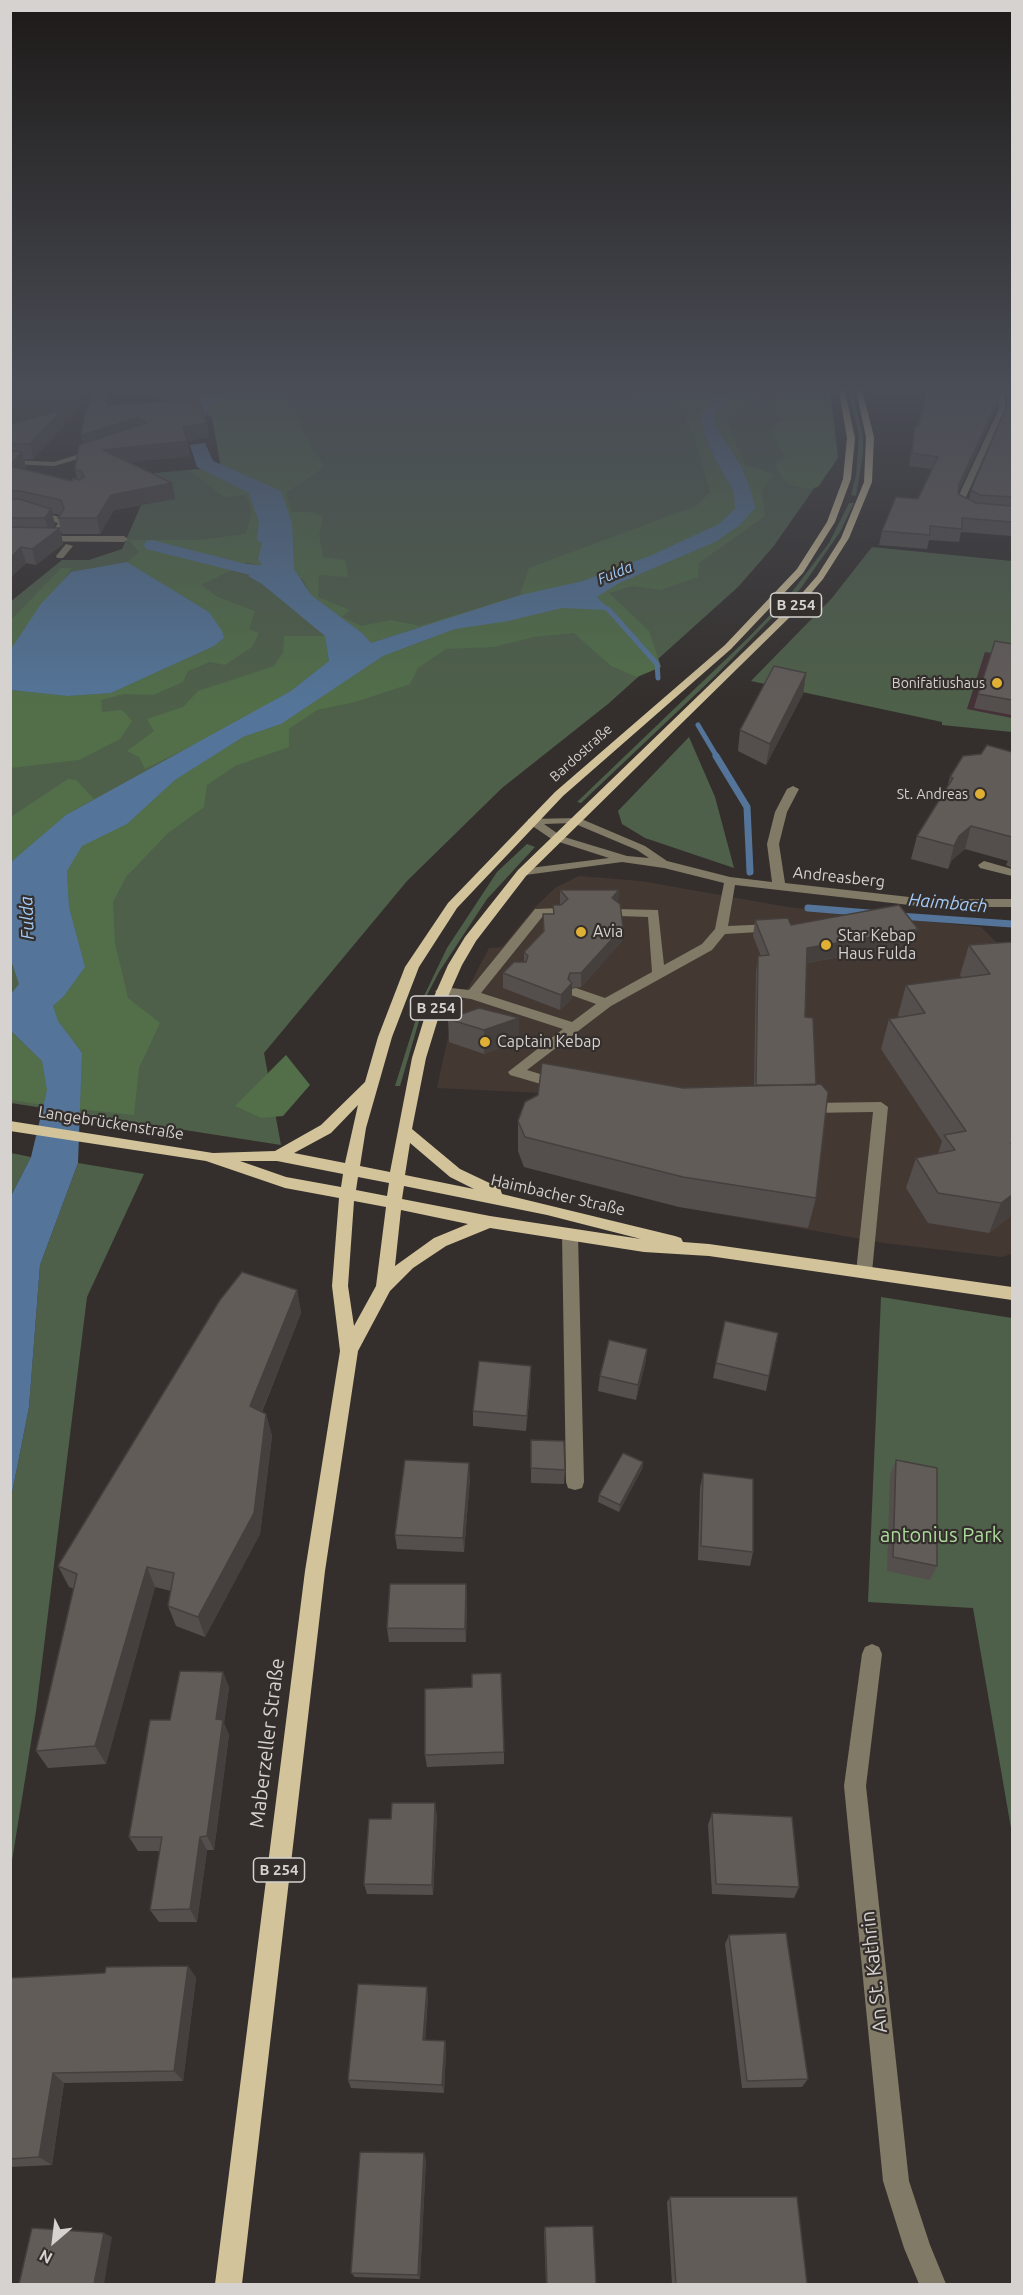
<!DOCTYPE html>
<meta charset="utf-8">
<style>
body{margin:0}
#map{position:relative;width:1023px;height:2295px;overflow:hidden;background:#342f2c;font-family:Ubuntu,sans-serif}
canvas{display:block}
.frame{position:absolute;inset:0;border:12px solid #d5d2d0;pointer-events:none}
.north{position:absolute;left:24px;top:2211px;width:60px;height:60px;-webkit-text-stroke:4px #342f2c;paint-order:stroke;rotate:208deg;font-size:16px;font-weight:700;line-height:24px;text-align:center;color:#d5d2d0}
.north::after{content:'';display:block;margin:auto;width:21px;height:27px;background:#d5d2d0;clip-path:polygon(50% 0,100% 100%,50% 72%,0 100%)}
</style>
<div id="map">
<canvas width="1023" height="2295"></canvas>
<div class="frame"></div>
<div class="north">N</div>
</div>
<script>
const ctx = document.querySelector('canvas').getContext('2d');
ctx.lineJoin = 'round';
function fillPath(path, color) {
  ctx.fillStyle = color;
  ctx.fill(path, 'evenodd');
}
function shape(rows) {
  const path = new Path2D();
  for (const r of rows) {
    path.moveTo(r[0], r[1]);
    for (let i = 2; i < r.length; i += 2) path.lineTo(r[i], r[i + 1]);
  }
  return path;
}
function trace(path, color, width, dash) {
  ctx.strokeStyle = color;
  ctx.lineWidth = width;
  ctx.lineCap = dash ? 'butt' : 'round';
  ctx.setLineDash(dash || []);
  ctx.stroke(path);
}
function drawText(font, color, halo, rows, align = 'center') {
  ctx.font = font + ' Ubuntu,sans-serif';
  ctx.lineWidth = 4.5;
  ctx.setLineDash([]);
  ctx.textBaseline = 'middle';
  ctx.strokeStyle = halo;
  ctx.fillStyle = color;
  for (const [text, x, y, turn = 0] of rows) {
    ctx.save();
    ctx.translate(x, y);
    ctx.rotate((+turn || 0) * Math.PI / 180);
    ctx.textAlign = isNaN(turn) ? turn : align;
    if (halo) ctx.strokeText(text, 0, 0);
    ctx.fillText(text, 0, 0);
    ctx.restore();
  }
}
const built = shape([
 [10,386,81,386,77,393,87,393,70,423,11,423],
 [579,876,641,881,788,907,981,927,1012,958,1012,1254,1002,1257,884,1243,679,1207,524,1167,518,1151,519,1141,541,1093,437,1088,448,1037,466,992,489,948,502,947,535,907,555,888]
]);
const education = shape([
 [985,651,1012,656,1012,718,967,710]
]);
const green = shape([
 [81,386,828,386,834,460,773,547,738,587,608,704,502,788,407,881,264,1053,281,1145,11,1103,10,602,62,560,89,560,122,549,155,473,221,467,212,417,143,392,76,393],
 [847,386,851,386,863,436,863,455,856,496,851,495,856,475,859,436],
 [849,503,854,503,840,532,801,588,716,675,581,803,577,802,748,638,792,592,829,543],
 [872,547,1012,561,1012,656,985,652,967,709,1012,718,1012,732,942,725,942,722,751,681,832,598],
 [689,737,715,797,734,868,645,838,622,824,618,811],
 [527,844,535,847,487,899,439,972,426,997,400,1086,395,1086,422,1000,447,948,497,872],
 [11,1153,31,1157,11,1196],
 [78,1163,144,1174,87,1297,36,1711,11,1867,11,1498,29,1407,40,1265],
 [881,1297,1012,1318,1012,1834,973,1608,868,1602]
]);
const forest = shape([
 [482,386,766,386,759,398,735,412,727,421,745,465,774,474,762,490,765,516,699,563,698,577,660,590,632,586,609,593,649,631,661,667,637,677,611,666,574,633,534,637,494,647,446,649,418,668,410,684,355,702,317,710,289,729,289,747,235,766,207,785,204,807,167,834,126,877,113,902,115,943,128,998,160,1023,139,1068,134,1115,80,1109,82,1053,58,1021,53,1006,64,996,85,967,69,907,67,871,82,845,127,824,175,780,243,737,281,724,383,656,432,638,420,627,371,643,362,633,311,595,303,579,248,562,201,585,218,597,255,611,249,629,259,633,252,647,225,665,210,662,188,671,183,682,153,695,124,694,101,700,102,712,122,710,132,721,120,739,79,760,11,768,10,690,68,696,111,693,214,646,223,639,209,612,127,562,139,552,129,540,200,540,246,534,252,511,246,495,224,497,189,470,221,467,212,418,206,414,217,400,236,390,251,388,289,390,304,434,324,467,286,493,292,512,309,512,323,516,319,535,323,557,345,560,348,577,319,575,318,597,350,610,342,617,361,626,391,620,420,626,520,595,529,568,696,506,710,492,693,433,687,424,687,409,680,405,612,395,520,397,471,389],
 [785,386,830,386,838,458,818,487,808,489,788,484,775,466,785,456,771,433,775,424,782,420,768,403],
 [61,568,72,568,11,651,11,620],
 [284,636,325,636,329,662,291,691,226,729,145,769,139,757,127,751,154,731,147,719,183,707,198,691,274,666,283,652],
 [68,779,76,780,94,799,66,815,11,862,11,817],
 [10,1031,42,1061,47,1090,43,1105,11,1100],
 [286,1055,310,1085,283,1116,261,1118,235,1106]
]);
const water = shape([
 [224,386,333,387,403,386,350,392,273,388,236,390,210,406,206,414,207,428,191,408,197,398],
 [716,386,743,386,715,413,714,424,741,466,751,491,755,508,740,525,715,542,619,583,597,597,609,610,562,608,508,621,455,629,383,656,281,724,243,737,175,780,127,824,82,846,67,871,69,907,85,967,64,996,53,1006,58,1021,82,1053,78,1163,40,1265,29,1407,11,1498,11,1196,31,1157,47,1090,42,1061,11,1031,11,994,19,984,11,960,11,862,66,815,291,691,329,661,325,636,262,584,248,576,262,564,258,560,262,543,257,540,259,522,249,493,197,467,190,445,205,443,213,461,281,491,292,523,294,569,311,595,362,633,371,643,521,595,583,581,652,555,719,524,735,509,734,492,714,457,704,432,701,416],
 [127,562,209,612,222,631,224,638,214,646,111,693,68,696,11,690,11,649,41,604,71,572]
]);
const streamFar1 = shape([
 [601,605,609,610,657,664,658,678],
 [698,725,717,757]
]);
const stream = shape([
 [716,756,747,807,750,872],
 [808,908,869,913],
 [899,916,1012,924]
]);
const canal = shape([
 [152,540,246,564,280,567,289,572,280,577,246,574,146,549,144,545,146,541,152,540]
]);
const minor = shape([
 [999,386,1005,386,1005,409,966,497,965,505,973,510,969,512,958,508,958,497,999,409,999,386],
 [96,449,99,453,54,466,10,464,10,460,54,462,96,449],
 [10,508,23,508,64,518,66,523,58,536,124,536,128,539,124,542,10,541,10,535,50,536,58,523,23,512,10,512,10,508],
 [66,544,73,546,63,558,57,558,56,556,66,544],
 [793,786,799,789,787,812,779,844,785,883,927,899,1012,899,1012,907,927,907,735,885,728,926,772,924,776,925,776,931,725,934,712,950,611,1006,527,1070,563,1081,565,1084,558,1089,510,1075,508,1072,563,1029,471,999,437,994,435,991,442,987,469,990,535,909,560,908,566,912,564,915,543,916,481,993,572,1022,596,1004,571,995,569,992,571,989,576,988,605,998,652,972,648,917,619,916,613,912,615,909,658,910,664,965,702,944,715,929,724,883,664,868,622,862,518,876,518,870,522,869,609,858,553,840,528,823,528,819,579,818,645,846,667,861,730,877,772,882,767,844,775,812,787,789,793,786],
 [573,823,637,850,649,858,627,856,561,836,544,824,573,823],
 [984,861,1012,869,1012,876,980,868,978,865,984,861],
 [881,1102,888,1107,872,1272,870,1277,864,1278,858,1277,856,1272,873,1112,808,1113,801,1108,808,1103,881,1102],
 [570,1229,576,1231,578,1235,584,1482,582,1488,575,1490,568,1488,566,1482,562,1235,564,1231,570,1229],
 [872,1644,879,1647,882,1654,866,1786,909,2181,930,2245,946,2284,919,2284,904,2248,883,2181,844,1786,862,1654,865,1647,872,1644]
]);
const major = shape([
 [838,386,844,386,855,438,851,479,835,522,803,573,731,649,563,796,457,908,419,967,392,1037,366,1128,360,1166,390,1172,412,1058,424,1019,448,965,465,937,518,870,790,607,817,576,841,538,864,482,866,437,855,386,861,386,874,437,872,482,849,538,823,579,796,611,526,876,476,941,462,965,438,1019,426,1058,412,1129,460,1169,500,1188,502,1194,675,1236,681,1238,683,1242,709,1244,1012,1287,1012,1300,709,1256,644,1252,490,1228,446,1246,413,1268,390,1291,358,1351,325,1571,242,2284,215,2284,305,1571,340,1351,332,1286,339,1198,285,1188,206,1161,10,1131,10,1121,213,1153,275,1151,321,1125,365,1082,378,1037,405,967,448,903,555,792,725,645,797,569,827,522,843,479,847,438,838,386],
 [358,1105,345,1163,294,1153,331,1133,358,1105],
 [410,1143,450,1177,474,1189,405,1175,410,1143],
 [240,1161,277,1161,343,1174,341,1187,286,1177,240,1161],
 [358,1177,389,1183,387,1196,356,1190,358,1177],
 [404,1186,547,1215,641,1239,490,1216,402,1199,404,1186],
 [354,1201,386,1207,376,1286,354,1326,348,1286,354,1201],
 [401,1210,468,1224,434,1238,395,1266,401,1210]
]);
const wall = shape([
 [1005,386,1012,386,1012,536,961,532,959,542,929,540,927,549,879,545,882,531,918,499,932,469,909,466,915,426,918,426,997,408,958,491,958,494,969,499,971,490,1007,406],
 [108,406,209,437,187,441,190,456,129,462,172,483,175,499,114,510,100,534,62,534,58,518,60,515,52,513,55,524,52,528,60,528,63,544,36,565,26,563,10,578,10,424,65,425,33,459,24,459,26,467,24,469,72,481,77,479,75,469,83,444,81,435],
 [1012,644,1012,715,974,708,978,694],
 [806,673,803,694,766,765,738,751,740,730],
 [1012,752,1012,868,1006,865,1008,861,965,849,952,860,948,869,911,859,917,836,947,788,950,777],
 [560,890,619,890,618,902,622,941,581,987,572,988,572,998,560,1010,503,988,503,973,524,962,524,952,543,932,543,914,553,914,553,905,560,905],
 [755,920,791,925,914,944,806,963,805,1017,816,1198,808,1228,679,1207,524,1167,518,1151,518,1121,683,1088,754,1086,756,972,758,956,761,956,753,936],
 [1012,942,1012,1215,989,1233,928,1223,906,1188,916,1158,938,1154,942,1141,881,1049,889,1019,899,1018,898,1015,906,985,962,978,960,975,969,945],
 [448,1019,519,1041,484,1054,449,1042],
 [297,1290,301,1313,262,1412,266,1414,272,1436,260,1534,205,1637,176,1626,168,1606,171,1591,155,1587,106,1764,48,1768,36,1751,74,1589,69,1587,58,1566],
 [647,1349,645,1364,636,1400,598,1391,600,1376],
 [716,1363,769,1376,766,1391,713,1378],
 [531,1381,526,1431,473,1426,473,1411],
 [531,1440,565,1470,564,1484,531,1483],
 [896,1460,937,1566,930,1580,887,1571,890,1475],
 [643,1462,642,1469,619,1512,598,1502,599,1495],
 [703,1473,753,1552,750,1566,698,1560,700,1488],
 [470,1478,464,1552,397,1549,395,1535],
 [466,1584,467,1598,466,1642,389,1642,387,1628],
 [223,1672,229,1688,224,1723,229,1735,214,1850,207,1850,197,1922,159,1922,150,1910,160,1851,138,1851,129,1837,170,1720],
 [472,1687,504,1752,504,1764,427,1767,425,1755],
 [712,1813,799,1887,794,1898,712,1894,708,1825],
 [437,1815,433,1895,367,1894,364,1884,391,1819],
 [729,1935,808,2079,802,2087,742,2088,725,1944],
 [188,1966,196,1978,183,2081,64,2083,52,2165,10,2167,10,1978,105,1973],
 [428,1996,425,2040,445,2041,446,2049,444,2093,351,2088,348,2080],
 [426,2159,420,2279,355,2277,351,2273],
 [670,2197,807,2284,672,2284,667,2202],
 [545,2227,596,2284,546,2284,544,2232]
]);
const shadedWall = shape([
 [1000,396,997,408,956,497,959,484],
 [62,410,65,425,33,459,30,444],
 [137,418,139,432,84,450,81,435],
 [207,423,209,437,187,441,190,456,106,465,103,450,183,427],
 [22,452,26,467,17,476,13,462],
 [172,483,175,499,114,510,100,534,97,518,111,495],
 [51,509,55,524,49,534,45,518],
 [60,528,63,544,36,565,32,549],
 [21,547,26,563,10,578,10,558],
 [806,673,803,694,766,765,770,744],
 [971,826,965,849,952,860,948,869,954,846,959,836],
 [619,890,618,904,612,898],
 [623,927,622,941,581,987,581,973],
 [918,929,914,944,804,963,807,948],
 [570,973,569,986,572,983,572,998,560,1010,561,995],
 [519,1018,519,1041,484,1054,484,1030],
 [1012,1195,1012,1215,989,1233,1001,1203],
 [297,1290,301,1313,255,1428,250,1406],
 [647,1349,645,1364,636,1400,638,1385],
 [531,1366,531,1381,526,1431,527,1416],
 [266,1414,272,1436,260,1534,205,1637,198,1617],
 [643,1462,642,1469,619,1512,620,1505],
 [469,1463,470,1478,464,1552,463,1538],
 [147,1567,155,1587,106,1764,95,1746],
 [466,1584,467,1598,466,1642,465,1629],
 [223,1672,229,1688,224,1723,229,1735,214,1850,207,1836,216,1719],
 [435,1803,437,1815,433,1895,432,1885],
 [200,1837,207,1850,197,1922,190,1909],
 [188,1966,196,1978,183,2081,174,2071],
 [427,1987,428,1996,425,2048,423,2040],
 [445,2041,446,2049,444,2093,442,2085],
 [53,2073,64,2083,52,2165,39,2157],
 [424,2153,426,2159,420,2279,418,2275],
 [104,2233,112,2237,104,2284,94,2284]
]);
const building = shape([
 [97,386,103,386,108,406,151,402,199,402,207,423,183,427,187,441,103,450,172,483,111,495,97,518,58,518,64,509,61,500,20,491,10,491,10,466,72,481,73,478,79,480,84,477,82,472,75,469,79,445,146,423,137,418,81,435,85,414,97,386],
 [928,386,1000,386,1000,396,959,484,958,494,976,503,1012,506,1012,522,962,518,962,529,930,526,930,535,882,531,896,497,918,499,938,457,912,453,915,426,918,426,928,386],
 [1009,386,1012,386,1012,497,980,495,971,490,1010,398,1009,386],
 [62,410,30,444,10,444,10,424,62,410],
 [10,451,22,452,13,462,10,462,10,451],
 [10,499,19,499,51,509,45,518,10,518,10,499],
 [10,527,60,528,32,549,21,547,10,558,10,527],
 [995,641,1012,644,1012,700,978,694,995,641],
 [774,666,806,673,770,744,740,730,774,666],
 [987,745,1012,752,1012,837,971,826,959,836,954,846,917,836,953,778,950,777,963,756,981,754,987,745],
 [560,890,619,890,612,898,620,904,623,927,581,973,570,973,568,979,572,983,561,995,503,973,514,962,526,962,528,956,524,952,544,931,543,914,554,914,553,905,561,905,568,899,560,890],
 [899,905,918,929,807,948,805,1017,813,1018,816,1085,756,1085,758,956,769,955,755,920,788,918,791,925,899,905],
 [1012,942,1012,1143,1011,1143,1012,1145,1012,1195,1001,1203,938,1193,916,1158,955,1150,944,1135,966,1131,889,1019,925,1013,906,985,990,974,969,945,1012,942],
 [479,1008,519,1018,484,1030,448,1019,479,1008],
 [542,1063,683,1088,821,1084,828,1092,816,1198,683,1177,525,1137,518,1121,525,1102,538,1095,542,1063],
 [242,1272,297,1290,250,1406,266,1414,254,1513,198,1617,168,1606,174,1573,147,1567,95,1746,36,1751,77,1574,58,1566,220,1300,242,1272],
 [725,1321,778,1333,769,1376,716,1363,725,1321],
 [609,1340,647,1349,638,1385,600,1376,609,1340],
 [479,1361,531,1366,527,1416,473,1411,479,1361],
 [531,1440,564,1441,565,1470,531,1468,531,1440],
 [623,1453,643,1462,620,1505,599,1495,623,1453],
 [405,1460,469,1463,463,1538,395,1535,405,1460],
 [896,1460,937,1468,937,1566,893,1557,896,1460],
 [703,1473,753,1479,753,1552,701,1546,703,1473],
 [390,1584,466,1584,465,1629,387,1628,390,1584],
 [180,1671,223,1672,216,1719,223,1720,207,1836,200,1837,190,1909,150,1910,162,1837,129,1837,150,1720,170,1720,180,1671],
 [501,1673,504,1752,425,1755,425,1689,472,1687,472,1674,501,1673],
 [392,1803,435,1803,432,1885,364,1884,369,1819,391,1819,392,1803],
 [712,1813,792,1817,799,1887,716,1884,712,1813],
 [786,1933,808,2079,747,2081,729,1935,786,1933],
 [188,1966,174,2071,53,2073,39,2157,10,2159,10,1978,105,1973,106,1967,188,1966],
 [358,1984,427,1987,423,2040,445,2041,442,2085,348,2080,358,1984],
 [360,2152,424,2153,418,2275,351,2273,360,2152],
 [670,2197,797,2197,807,2284,676,2284,670,2197],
 [593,2226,596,2284,547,2284,545,2227,593,2226],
 [32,2228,104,2233,94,2284,19,2284,32,2228]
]);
const markers = [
 [997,683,6,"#dfb034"],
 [980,794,6,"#dfb034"],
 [581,932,6,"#dfb034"],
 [826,945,6,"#dfb034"],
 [485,1042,6,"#dfb034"]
];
const farPoinames = [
 ["Bonifatiushaus",985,683],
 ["St. Andreas",968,794]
];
const farStreetnames = [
 ["Bardostraße",581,753,-42]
];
const farWaternames = [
 ["Fulda",615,573,-23]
];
const shields = [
 [796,605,51],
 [436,1008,51],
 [279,1870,51]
];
const shieldNames = [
 ["B 254",796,605],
 ["B 254",436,1008],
 ["B 254",279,1870]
];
const streetNames = [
 ["Andreasberg",839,877,6],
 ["Langebrückenstraße",111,1123,9],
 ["Haimbacher Straße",558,1195,13]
];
const poiNames = [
 ["Avia",593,932],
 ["Star Kebap",838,936],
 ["Haus Fulda",838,954],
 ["Captain Kebap",497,1042]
];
const waterNames = [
 ["Haimbach",948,903,5],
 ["Fulda",27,918,-92]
];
const nearParknames = [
 ["antonius Park",941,1535]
];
const nearStreetnames = [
 ["Maberzeller Straße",267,1743,-83],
 ["An St. Kathrin",874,1972,-96]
];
fillPath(built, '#433832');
fillPath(education, '#453137');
fillPath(green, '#4e6049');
fillPath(forest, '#526f49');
fillPath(water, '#547599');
trace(streamFar1, '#547599', 5);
trace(stream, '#547599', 7);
fillPath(canal, '#547599');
fillPath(minor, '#817a66');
fillPath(major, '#d3c39a');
fillPath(wall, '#544f4d');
fillPath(shadedWall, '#45403e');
fillPath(building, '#625c59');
trace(building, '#45403e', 1.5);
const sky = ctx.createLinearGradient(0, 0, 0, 707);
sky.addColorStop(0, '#1d1a18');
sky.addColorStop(0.55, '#4a4d56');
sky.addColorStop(1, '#4a4d5600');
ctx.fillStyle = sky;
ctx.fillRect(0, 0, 1023, 707);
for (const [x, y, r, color] of markers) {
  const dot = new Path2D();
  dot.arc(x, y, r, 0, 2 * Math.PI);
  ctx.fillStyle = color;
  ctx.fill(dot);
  trace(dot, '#342f2c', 2);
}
drawText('14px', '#d5d2d0', '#342f2c', farPoinames, 'right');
drawText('14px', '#d5d2d0', '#342f2c', farStreetnames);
drawText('italic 15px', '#a2cbf9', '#342f2c', farWaternames);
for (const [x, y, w] of shields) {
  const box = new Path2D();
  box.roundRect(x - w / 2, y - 12, w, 24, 4.5);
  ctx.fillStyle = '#342f2c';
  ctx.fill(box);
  trace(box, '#d5d2d0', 1.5);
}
drawText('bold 15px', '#d5d2d0', null, shieldNames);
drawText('16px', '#d5d2d0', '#342f2c', streetNames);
drawText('16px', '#d5d2d0', '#342f2c', poiNames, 'left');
drawText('italic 18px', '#a2cbf9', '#342f2c', waterNames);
drawText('20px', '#acdb9c', '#342f2c', nearParknames);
drawText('20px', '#d5d2d0', '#342f2c', nearStreetnames);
</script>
